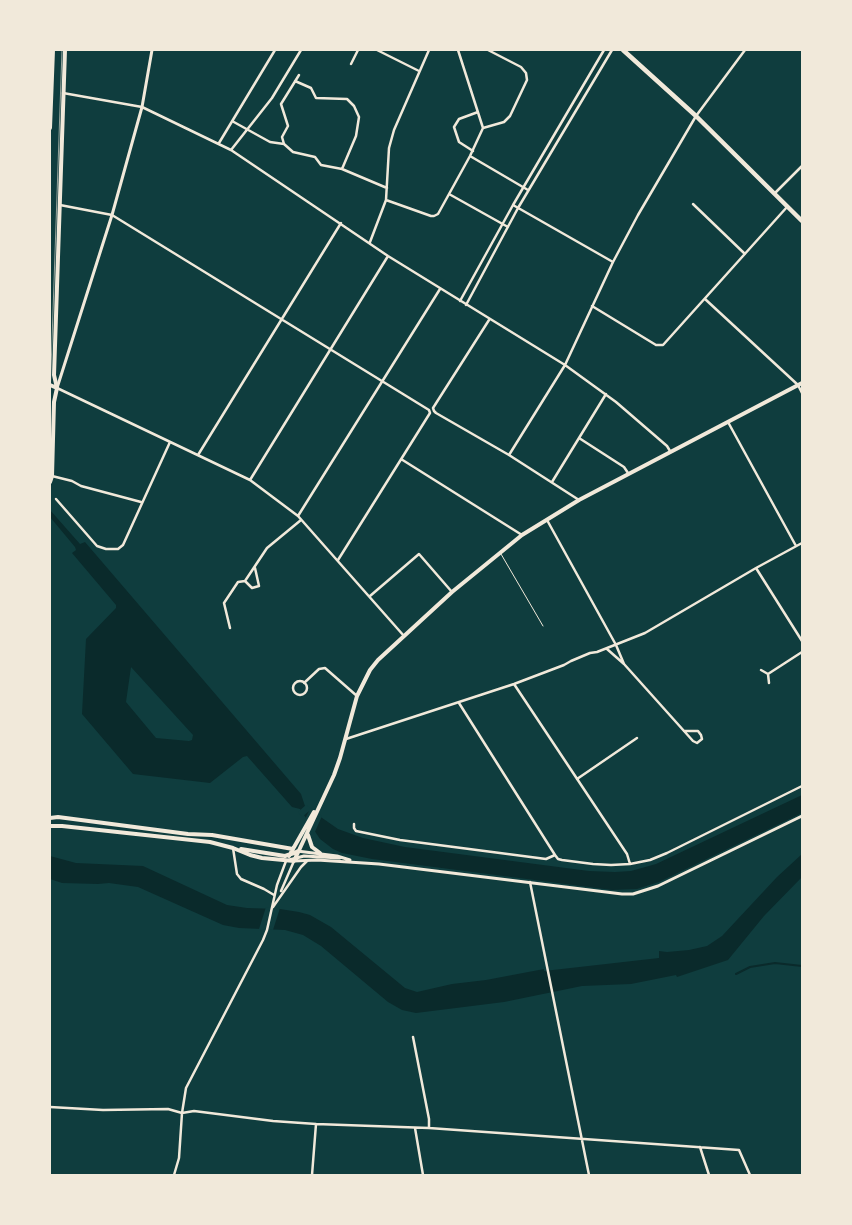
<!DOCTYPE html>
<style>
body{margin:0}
#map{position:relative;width:852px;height:1225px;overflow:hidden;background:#0f3d3e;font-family:"Public Sans",sans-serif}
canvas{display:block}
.frame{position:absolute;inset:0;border:51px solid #f1e9da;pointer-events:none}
</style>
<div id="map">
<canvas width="852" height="1225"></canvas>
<div class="frame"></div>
</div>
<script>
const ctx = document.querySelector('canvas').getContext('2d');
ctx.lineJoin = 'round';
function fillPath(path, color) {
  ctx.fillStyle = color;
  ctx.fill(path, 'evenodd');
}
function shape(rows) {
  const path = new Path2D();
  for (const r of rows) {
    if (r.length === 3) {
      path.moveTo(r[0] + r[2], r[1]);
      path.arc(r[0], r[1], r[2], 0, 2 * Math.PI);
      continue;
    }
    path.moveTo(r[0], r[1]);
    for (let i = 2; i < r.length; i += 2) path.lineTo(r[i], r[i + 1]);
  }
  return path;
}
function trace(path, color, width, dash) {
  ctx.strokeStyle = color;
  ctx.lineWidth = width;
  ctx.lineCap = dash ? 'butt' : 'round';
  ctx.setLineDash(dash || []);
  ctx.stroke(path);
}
const water = shape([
 [50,510,80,544,85,542,301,794,305,806,338,829,363,838,405,847,589,871,615,872,631,871,656,864,802,795,802,813,659,882,637,889,612,890,372,859,342,853,333,849,320,839,300,809,292,807,247,756,243,757,210,783,133,774,82,714,86,639,116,608,116,605,72,553,76,550,75,547,50,517],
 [131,667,193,735,192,740,189,741,156,738,126,702],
 [802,854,802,877,764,916,728,960,677,977,676,975,631,984,582,986,504,1002,416,1013,402,1010,388,1002,321,946,303,935,285,930,239,928,223,925,138,887,109,883,98,884,62,883,50,879,50,856,76,863,143,866,227,905,247,908,280,909,299,912,310,915,331,927,405,988,417,992,452,984,486,980,544,969,544,971,659,958,659,951,667,952,689,950,707,946,722,936,777,877]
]);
const pier = shape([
 [306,805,322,816,314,834,304,821,309,811,302,817,298,812],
 [266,907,280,908,273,930,259,929]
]);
const stream = shape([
 [736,974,750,967,775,963,802,966]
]);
const service = shape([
 [501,554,543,626]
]);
const minor = shape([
 [377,50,419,71],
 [458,50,483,128],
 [351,64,358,50],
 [295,81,311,88,316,98,347,99,354,106,359,117,356,136,342,169],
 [63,93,142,107,231,150,388,256,565,365,616,402,667,446,670,451],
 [232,121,270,142,284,144,293,152,315,157,321,165,342,169,387,188],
 [219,143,275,50],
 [284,144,282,137,288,126,281,104,299,75],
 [231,150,272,98,301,50],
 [473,151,459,142,454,127,459,119,478,112],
 [470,156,528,190],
 [775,193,802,166],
 [449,194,508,227],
 [386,200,431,216,434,216,438,214,470,156,483,128,504,122,510,116,527,80,526,73,521,67,488,50],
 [693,204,745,254],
 [60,205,112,215,429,410,430,413,338,560],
 [513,205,613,262],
 [370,242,386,200,389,148,394,130,429,50],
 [705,299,798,385,802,393],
 [460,301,513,205,604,50],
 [466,305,518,208,612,50],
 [592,306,656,345,663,345,787,207],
 [489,320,433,408,434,411,436,413,509,455,579,500],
 [57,388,250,480,298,516,404,636],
 [728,422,796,546],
 [579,438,624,467,628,473],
 [198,455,341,223],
 [509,455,565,365,613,262,638,215,696,116,745,50],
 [401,459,522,535],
 [52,476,72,481,81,486,141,502],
 [250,480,388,256],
 [552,482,606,394],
 [56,499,97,546,106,549,118,549,123,545,170,442],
 [298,516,440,289],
 [547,520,616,645,624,664],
 [756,568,802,641],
 [245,581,252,588,259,586,255,568],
 [370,596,419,554,452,592],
 [230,628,224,603,238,582,245,581,267,548,301,520],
 [607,649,624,664,693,741,697,743,702,739,701,735,698,731,684,731],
 [761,670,768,674],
 [768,674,802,652],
 [768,674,769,683],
 [300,688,7],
 [304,683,319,669,325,668,357,696],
 [514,684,627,854,630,864],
 [459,703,555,855],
 [346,739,514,684,564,665,571,661,590,653,597,652,645,633,756,568,802,543],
 [577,779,637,738],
 [354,824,354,828,356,831,400,840,546,859,555,855,558,859,562,860,593,864,611,865,630,864,650,860,667,853,802,786],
 [233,848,237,874,241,879,264,889,274,895],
 [530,882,589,1175],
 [281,891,294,861],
 [273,907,301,867,307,861],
 [413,1037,429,1119,429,1128],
 [50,1107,103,1110,168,1109,182,1113,194,1111,273,1121,316,1124,429,1128,739,1150,750,1175],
 [415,1128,423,1175],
 [700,1147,709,1175],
 [174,1175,179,1158,182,1113,186,1088,263,940,267,930,277,885,286,861],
 [312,1175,316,1124]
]);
const tertiary = shape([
 [57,388,112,215,142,107,152,50],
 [297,851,337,856,350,860],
 [289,860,304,856,340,858],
 [294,861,317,860,379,864,622,894,633,894,658,886,802,816]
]);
const secondary = shape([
 [50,128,53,50],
 [50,385,57,388],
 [50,482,52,476,54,402,57,388,54,375,65,50],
 [50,818,58,817,188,834,212,835,293,849],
 [50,826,62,826,210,842,233,848,250,855,262,858,294,861,334,775,340,758,357,696,370,670,378,660,452,592,522,535,579,500,802,383],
 [308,835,312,847,320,853],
 [241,849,285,856,297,852],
 [289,856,314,812]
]);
const primary = shape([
 [623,50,696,116,802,221]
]);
const tram = shape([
 [50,398,62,50]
]);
fillPath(water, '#0a2a2b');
fillPath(pier, '#0f3d3e');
trace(stream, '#0a2a2b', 2);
trace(service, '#f1e9da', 1);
trace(minor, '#f1e9da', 2.5);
trace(tertiary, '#f1e9da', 3);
trace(secondary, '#f1e9da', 4);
trace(primary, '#f1e9da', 4.5);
trace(tram, '#97a49c', 1);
</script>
